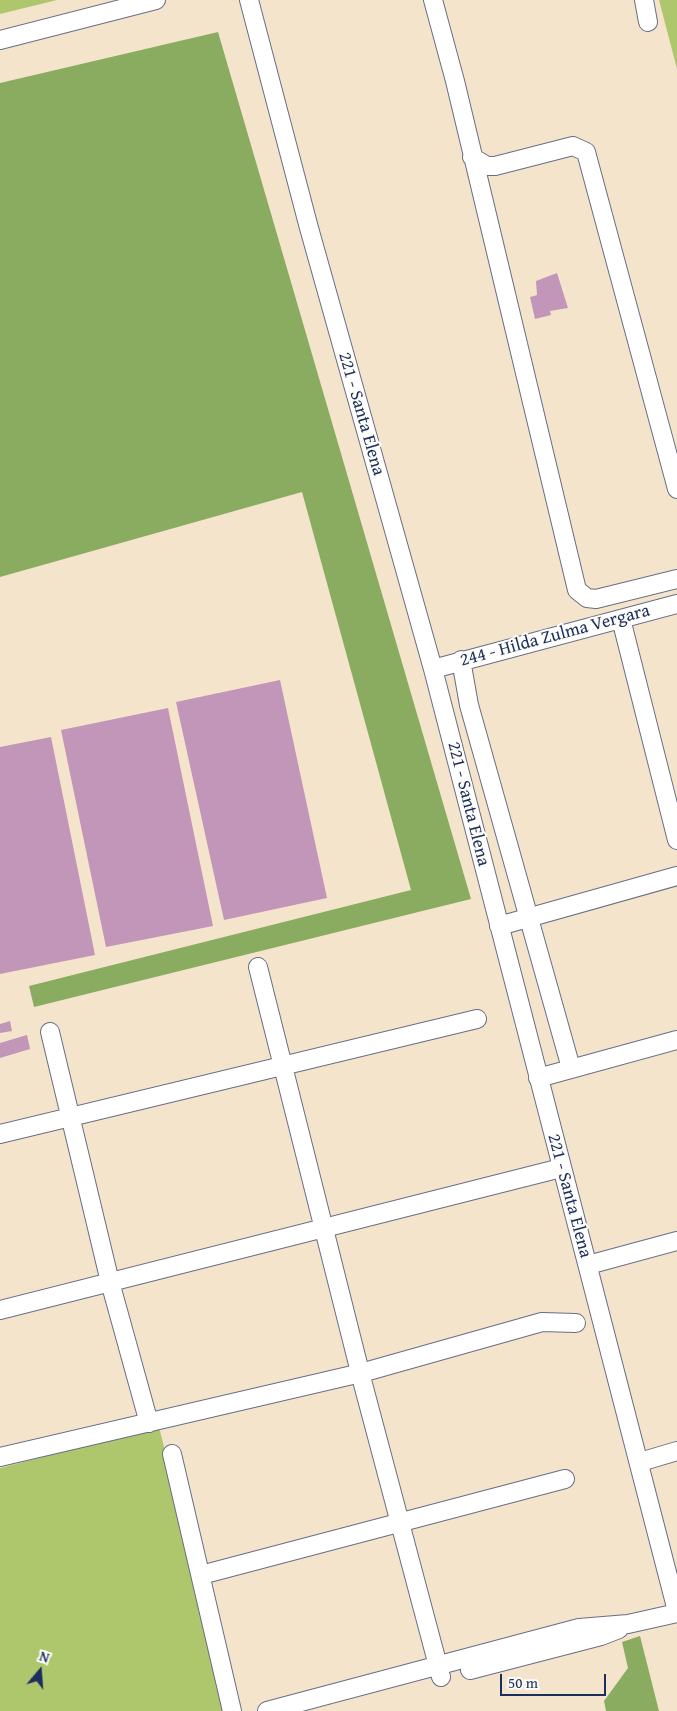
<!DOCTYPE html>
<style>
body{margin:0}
#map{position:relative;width:677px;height:1711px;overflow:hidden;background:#f5e4cc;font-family:"Gentium Book Plus",serif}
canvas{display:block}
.north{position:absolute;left:15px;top:1646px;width:50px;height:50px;-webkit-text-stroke:4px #fdfcf7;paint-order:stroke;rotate:18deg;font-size:14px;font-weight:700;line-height:20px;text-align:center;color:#1b2f5e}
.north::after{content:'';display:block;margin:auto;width:18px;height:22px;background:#1b2f5e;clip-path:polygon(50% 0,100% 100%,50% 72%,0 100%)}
.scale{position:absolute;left:500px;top:1674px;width:106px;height:22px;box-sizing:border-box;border:2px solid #1b2f5e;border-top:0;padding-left:6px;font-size:15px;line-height:18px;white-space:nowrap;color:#1b2f5e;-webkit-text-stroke:4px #fdfcf7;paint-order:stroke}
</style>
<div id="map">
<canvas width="677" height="1711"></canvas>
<div class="north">N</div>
<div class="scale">50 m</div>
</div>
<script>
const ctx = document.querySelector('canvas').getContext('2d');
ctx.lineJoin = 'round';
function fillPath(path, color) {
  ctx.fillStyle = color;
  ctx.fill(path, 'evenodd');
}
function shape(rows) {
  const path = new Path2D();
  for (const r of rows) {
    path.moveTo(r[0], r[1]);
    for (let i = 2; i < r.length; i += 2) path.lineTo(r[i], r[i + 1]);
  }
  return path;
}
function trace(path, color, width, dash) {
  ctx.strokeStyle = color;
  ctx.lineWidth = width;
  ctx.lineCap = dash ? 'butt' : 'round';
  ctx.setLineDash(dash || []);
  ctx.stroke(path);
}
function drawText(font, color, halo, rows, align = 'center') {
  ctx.font = font + ' "Gentium Book Plus",serif';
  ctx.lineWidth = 4;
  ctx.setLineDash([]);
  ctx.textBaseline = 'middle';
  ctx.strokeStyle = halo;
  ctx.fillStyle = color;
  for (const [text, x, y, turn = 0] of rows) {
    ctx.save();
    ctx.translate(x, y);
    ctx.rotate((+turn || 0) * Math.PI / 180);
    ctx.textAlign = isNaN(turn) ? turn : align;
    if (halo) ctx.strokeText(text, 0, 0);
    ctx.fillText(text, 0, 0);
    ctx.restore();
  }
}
const green = shape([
 [0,0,57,0,0,14],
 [659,0,677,0,677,69],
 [159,1427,230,1711,0,1711,0,1468]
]);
const forest = shape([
 [218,32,471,899,34,1007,29,986,411,890,302,492,0,577,0,83],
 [640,1636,659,1711,606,1711,604,1701,628,1668,622,1642]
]);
const building = shape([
 [557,273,568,308,550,311,551,315,535,319,530,297,537,295,536,281],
 [280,680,327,898,224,920,176,702],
 [168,708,213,926,106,947,61,730],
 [51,737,95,955,0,974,0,747],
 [10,1021,12,1031,0,1033,0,1024],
 [27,1035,30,1049,0,1058,0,1043]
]);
const minor = shape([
 [249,0,309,228,433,669,677,1611],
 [433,0,455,81,577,590,587,598,596,599,677,579],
 [644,0,648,22],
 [0,40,156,0],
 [472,157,487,166,495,166,573,146,586,152,677,489],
 [621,619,677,840],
 [461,660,469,705,571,1068],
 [433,669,677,604],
 [499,926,677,876],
 [258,967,363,1384,441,1677],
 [50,1032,110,1282,149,1423],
 [538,1078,677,1040],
 [0,1134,477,1019],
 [588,1265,677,1241],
 [0,1310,561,1168],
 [172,1454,232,1711],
 [0,1457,361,1373,542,1322,576,1323],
 [640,1462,677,1451],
 [201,1575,565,1479],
 [470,1670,601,1636,619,1629],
 [267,1711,579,1628,628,1624,677,1613]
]);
const streetNames = [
 ["221 - Santa Elena",361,414,74],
 ["244 - Hilda Zulma Vergara",555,636,-15],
 ["221 - Santa Elena",468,804,76],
 ["221 - Santa Elena",569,1196,75]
];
fillPath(green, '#aec76d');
fillPath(forest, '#8aac60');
fillPath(building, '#c196b8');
trace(minor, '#676e84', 20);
trace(minor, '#fff', 18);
drawText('18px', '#1b2f5e', '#fdfcf7', streetNames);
</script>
